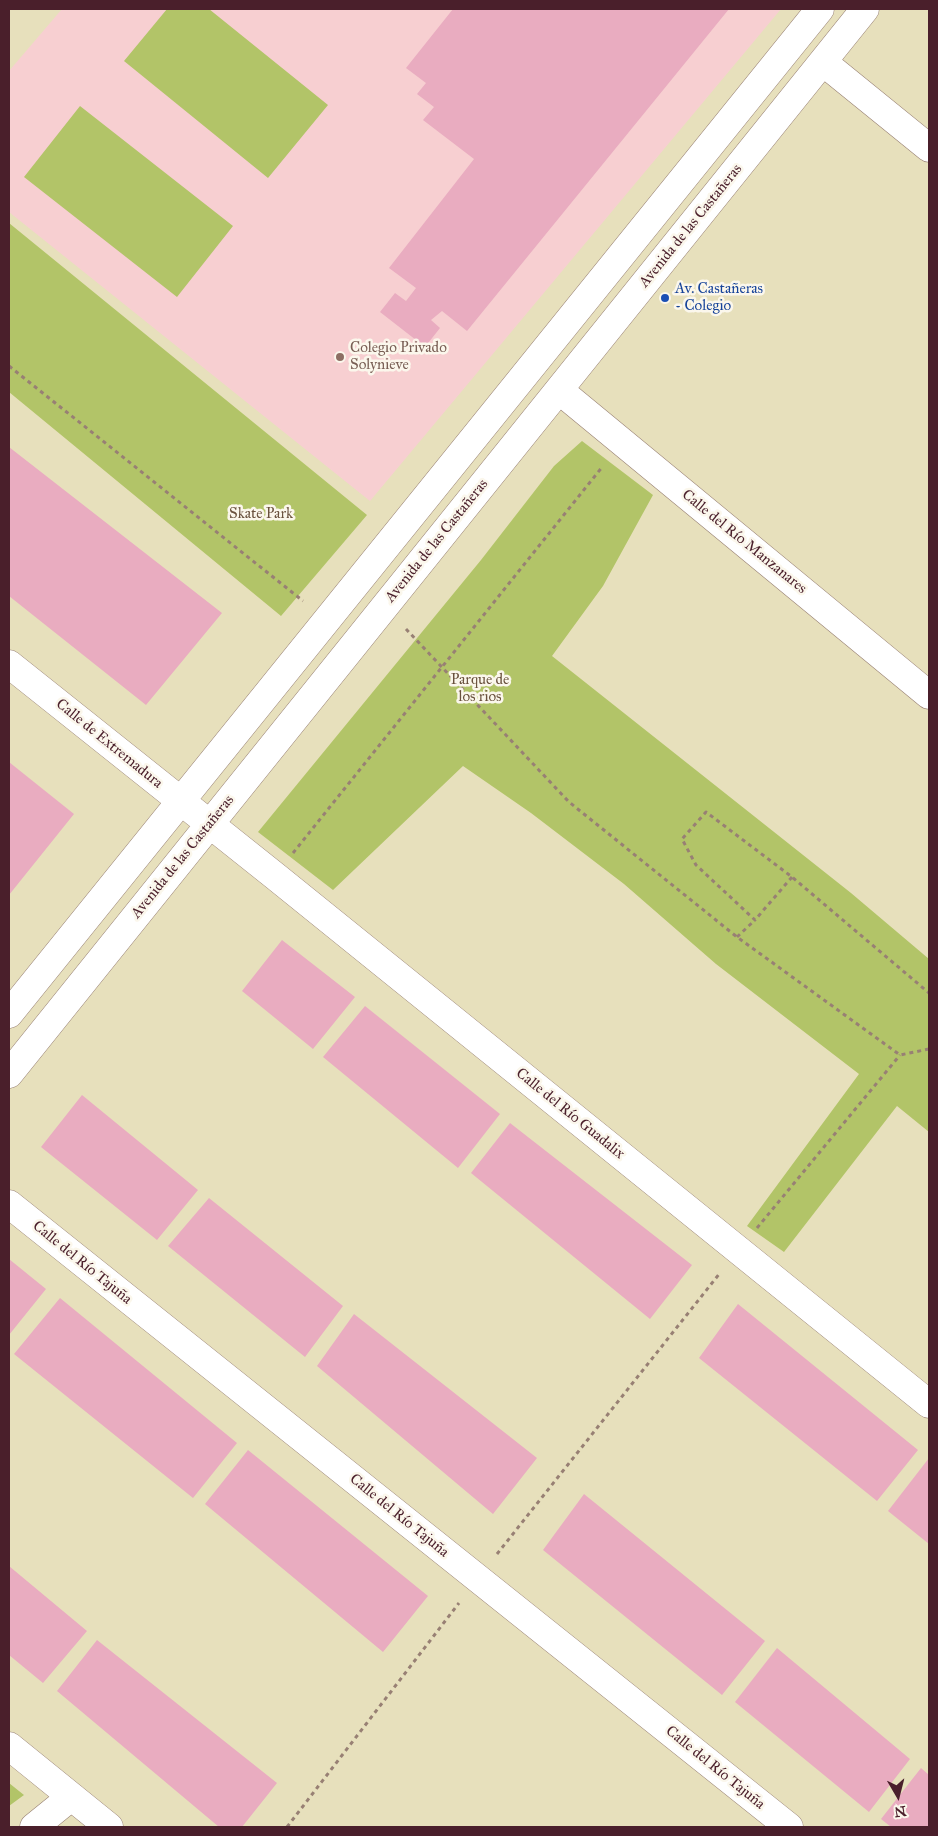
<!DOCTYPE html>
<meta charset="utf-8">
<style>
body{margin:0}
#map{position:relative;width:938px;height:1836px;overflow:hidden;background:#e7e0bc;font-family:"IM FELL Great Primer",serif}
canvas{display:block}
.frame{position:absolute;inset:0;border:10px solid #4a1f2b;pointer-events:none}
.north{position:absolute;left:873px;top:1771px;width:50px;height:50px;-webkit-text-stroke:4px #fbf7ec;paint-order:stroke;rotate:172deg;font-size:14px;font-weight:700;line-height:20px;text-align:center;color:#4a1f2b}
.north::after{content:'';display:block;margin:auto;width:18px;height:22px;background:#4a1f2b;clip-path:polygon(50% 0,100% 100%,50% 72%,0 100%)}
</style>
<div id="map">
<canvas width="938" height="1836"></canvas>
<div class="frame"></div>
<div class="north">N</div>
</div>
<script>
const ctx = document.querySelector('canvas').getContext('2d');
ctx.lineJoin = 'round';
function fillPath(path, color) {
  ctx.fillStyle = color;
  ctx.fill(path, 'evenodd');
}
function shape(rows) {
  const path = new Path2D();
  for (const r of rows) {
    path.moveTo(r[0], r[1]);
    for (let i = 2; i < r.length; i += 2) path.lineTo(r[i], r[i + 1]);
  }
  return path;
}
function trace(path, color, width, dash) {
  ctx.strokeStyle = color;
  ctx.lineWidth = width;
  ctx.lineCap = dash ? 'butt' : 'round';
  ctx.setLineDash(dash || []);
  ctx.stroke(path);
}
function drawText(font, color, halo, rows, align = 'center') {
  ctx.font = font + ' "IM FELL Great Primer",serif';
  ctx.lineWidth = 5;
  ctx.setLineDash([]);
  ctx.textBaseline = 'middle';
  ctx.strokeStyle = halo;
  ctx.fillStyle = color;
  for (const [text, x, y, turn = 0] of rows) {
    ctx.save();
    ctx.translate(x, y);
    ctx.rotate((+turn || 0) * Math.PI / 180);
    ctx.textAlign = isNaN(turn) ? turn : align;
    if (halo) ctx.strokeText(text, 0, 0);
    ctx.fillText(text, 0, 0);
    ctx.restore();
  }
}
const built = shape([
 [62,9,781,9,370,501,9,212,9,71]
]);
const green = shape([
 [167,9,209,9,328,105,268,178,124,61],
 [80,106,233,226,177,297,24,177],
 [9,223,367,515,281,616,9,392],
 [582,441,653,495,603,586,552,656,851,893,929,959,929,1132,897,1106,784,1252,747,1226,859,1074,716,964,624,884,531,813,463,766,333,890,258,832,481,560,554,466],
 [9,1783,24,1795,9,1806]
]);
const building = shape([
 [453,9,729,9,467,331,442,311,431,320,440,328,425,347,380,312,395,293,406,301,416,288,389,268,474,159,423,120,434,107,417,94,426,83,406,68],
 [9,447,222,613,146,705,9,596],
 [9,762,74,814,9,895],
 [282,940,355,997,313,1049,242,991],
 [365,1006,500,1114,458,1168,323,1057],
 [82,1095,198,1190,157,1240,41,1147],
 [510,1123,692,1265,650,1319,471,1173],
 [209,1198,343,1306,305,1357,168,1246],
 [9,1259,46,1289,9,1335],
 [60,1298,237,1443,193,1498,14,1354],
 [738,1304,918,1450,877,1501,699,1358],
 [354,1314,537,1458,493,1514,317,1366],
 [248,1450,428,1596,383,1652,205,1504],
 [929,1458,929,1544,888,1511],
 [584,1494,765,1641,722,1695,543,1550],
 [9,1566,87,1631,43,1683,9,1655],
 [97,1640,277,1783,242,1827,219,1827,57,1691],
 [777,1648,910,1759,869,1812,735,1702],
 [921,1768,929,1775,929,1827,891,1827,881,1819]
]);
const path = shape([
 [9,366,303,601],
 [406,629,569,802,737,937,900,1055,929,1049],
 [293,853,603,466],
 [792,877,755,920,696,865,682,839,706,812,792,877,929,993],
 [737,937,755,920],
 [757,1228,900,1055],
 [497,1554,720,1273],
 [287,1827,459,1603]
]);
const minor = shape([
 [823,62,929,148],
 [559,390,929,695],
 [9,664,275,876,929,1404],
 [9,1014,820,9],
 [9,1074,865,9],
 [9,1204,789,1827],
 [9,1746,109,1827],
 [34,1827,71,1797]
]);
const markers = [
 [665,298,5,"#1a4fb4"],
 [340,357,5,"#8d6e63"]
];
const streetNames = [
 ["Avenida de las Castañeras",691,226,-51],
 ["Avenida de las Castañeras",437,541,-51],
 ["Calle del Río Manzanares",744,542,39],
 ["Calle de Extremadura",109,744,39],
 ["Avenida de las Castañeras",183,857,-51],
 ["Calle del Río Guadalix",570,1114,39],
 ["Calle del Río Tajuña",82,1263,39],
 ["Calle del Río Tajuña",399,1516,39],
 ["Calle del Río Tajuña",715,1768,39]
];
const transitNames = [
 ["Av. Castañeras",675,289],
 ["- Colegio",675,306]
];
const educationNames = [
 ["Colegio Privado",350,348],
 ["Solynieve",350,365]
];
const parkNames = [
 ["Skate Park",261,514],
 ["Parque de",480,680],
 ["los rios",480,697]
];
fillPath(built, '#f7cfd1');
fillPath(green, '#b2c468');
fillPath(building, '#e9acc0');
trace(minor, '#988074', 29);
trace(path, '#988074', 3, [4, 4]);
trace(minor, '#fff', 28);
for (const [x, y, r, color] of markers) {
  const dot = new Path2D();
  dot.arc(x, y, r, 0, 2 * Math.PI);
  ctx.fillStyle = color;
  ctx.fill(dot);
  trace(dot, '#fbf7ec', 2);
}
drawText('15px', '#4a1f2b', '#fbf7ec', streetNames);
drawText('15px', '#164399', '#fbf7ec', transitNames, 'left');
drawText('15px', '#785e54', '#fbf7ec', educationNames, 'left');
drawText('15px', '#69513d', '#fbf7ec', parkNames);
</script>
